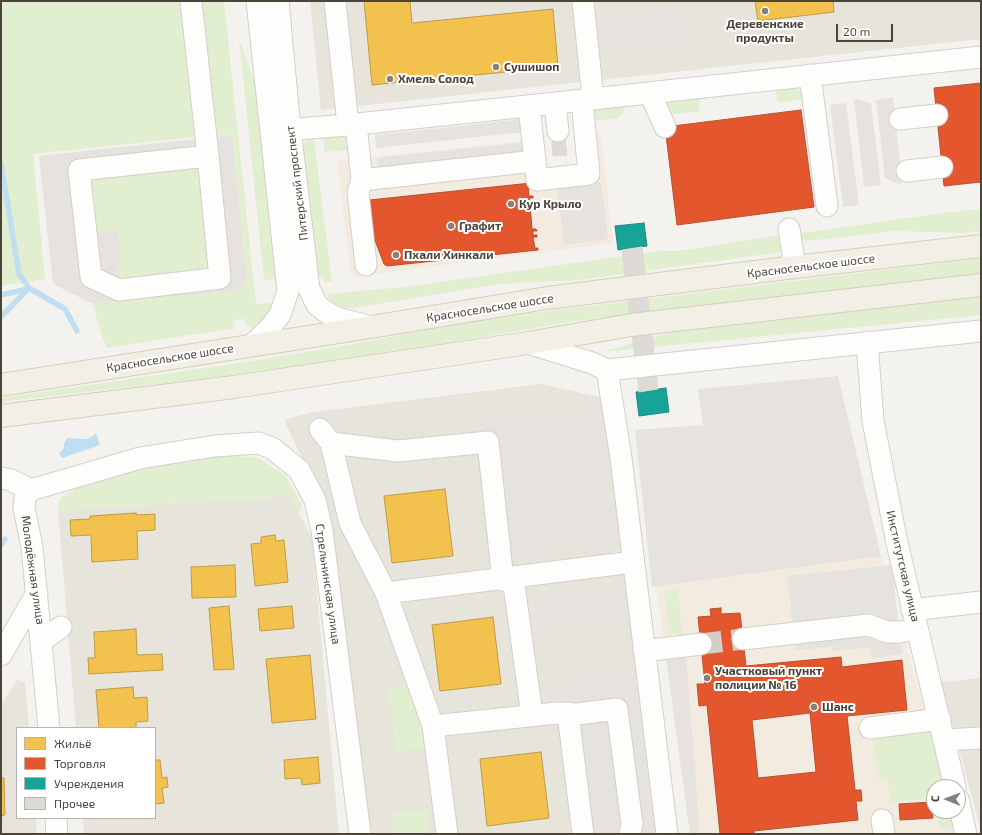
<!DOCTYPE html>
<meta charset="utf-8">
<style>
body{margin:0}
#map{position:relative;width:982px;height:835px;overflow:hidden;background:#f4f2ee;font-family:"Exo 2",sans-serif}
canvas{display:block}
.frame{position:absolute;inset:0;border:2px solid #4b4439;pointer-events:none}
.legend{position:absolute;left:16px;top:727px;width:140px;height:92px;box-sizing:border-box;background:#fff;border:1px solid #b7b4b0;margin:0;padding:5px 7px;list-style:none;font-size:12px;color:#4b4439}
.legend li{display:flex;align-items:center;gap:8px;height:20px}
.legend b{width:20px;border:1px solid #b7b4b0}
.north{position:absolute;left:926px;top:779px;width:40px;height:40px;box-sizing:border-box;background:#fff;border:1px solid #b7b4b0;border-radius:50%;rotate:271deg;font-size:11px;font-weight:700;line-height:16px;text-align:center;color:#4b4439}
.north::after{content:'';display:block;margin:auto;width:14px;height:18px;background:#868178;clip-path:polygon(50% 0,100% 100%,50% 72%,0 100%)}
.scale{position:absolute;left:836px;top:24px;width:57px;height:18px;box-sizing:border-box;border:2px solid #4b4439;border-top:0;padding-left:5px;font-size:12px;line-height:14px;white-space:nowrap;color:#4b4439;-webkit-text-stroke:3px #fff;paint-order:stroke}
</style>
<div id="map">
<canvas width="982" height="835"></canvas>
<div class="frame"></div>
<ul class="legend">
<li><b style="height:11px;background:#f2c14e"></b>Жильё</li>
<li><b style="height:11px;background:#e4572e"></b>Торговля</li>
<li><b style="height:11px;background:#17a398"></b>Учреждения</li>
<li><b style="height:11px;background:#dedbd6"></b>Прочее</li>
</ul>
<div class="north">С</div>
<div class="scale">20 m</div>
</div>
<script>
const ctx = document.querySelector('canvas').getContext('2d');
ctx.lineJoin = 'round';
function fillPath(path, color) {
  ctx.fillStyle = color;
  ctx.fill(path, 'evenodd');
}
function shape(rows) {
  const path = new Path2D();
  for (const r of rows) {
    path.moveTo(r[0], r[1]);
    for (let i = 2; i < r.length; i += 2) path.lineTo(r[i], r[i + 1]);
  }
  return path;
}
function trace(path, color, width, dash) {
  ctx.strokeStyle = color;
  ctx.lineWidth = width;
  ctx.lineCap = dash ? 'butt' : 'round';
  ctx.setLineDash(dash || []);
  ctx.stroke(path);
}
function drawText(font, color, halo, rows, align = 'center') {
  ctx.font = font + ' "Exo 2",sans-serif';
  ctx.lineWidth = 4;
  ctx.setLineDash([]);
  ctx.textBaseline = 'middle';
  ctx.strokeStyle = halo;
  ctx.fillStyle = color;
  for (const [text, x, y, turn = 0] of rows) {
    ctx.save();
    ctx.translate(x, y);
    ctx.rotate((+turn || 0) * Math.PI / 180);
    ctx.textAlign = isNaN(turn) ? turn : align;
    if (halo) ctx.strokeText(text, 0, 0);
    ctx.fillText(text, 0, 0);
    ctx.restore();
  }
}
const residential = shape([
 [310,1,981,1,981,39,321,110],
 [541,384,600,397,607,408,624,551,611,552,613,573,627,571,657,830,656,834,366,834,323,503,284,420,313,412],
 [290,496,312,538,339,834,84,834,83,818,155,818,155,728,76,728,58,511],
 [981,678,981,831,941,682],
 [17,679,25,682,29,728,17,728,17,818,36,818,37,834,1,834,1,706]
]);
const commercial = shape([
 [601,133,613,243,351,277,337,161,541,139,545,173,579,170,576,136],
 [698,389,878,546,946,787,934,787,934,811,953,811,957,834,690,834,635,430,703,425]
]);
const industrial = shape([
 [232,135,247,278,240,288,228,292,95,305,53,284,39,156]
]);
const green = shape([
 [1,1,181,1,194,137,33,154,45,279,1,286],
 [199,1,224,1,256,304,276,303,264,320,253,327,247,327,245,319,234,320,235,328,106,348,92,303,228,292,240,288,247,278,232,135,214,136],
 [239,39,255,84,277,279,264,280],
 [796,86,805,94,806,99,778,102,776,92,778,87],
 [699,98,700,109,697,112,670,114,665,104,671,100],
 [622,106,624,108,623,113,618,118,592,121,590,108],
 [348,135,349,150,325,152,323,138],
 [314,138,332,281,325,282,319,276,302,152,307,139],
 [199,167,209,271,119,280,117,266,121,265,118,231,95,232,89,173],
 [981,209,981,231,961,233,894,231,807,241,799,238,795,234,943,213],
 [781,235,781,252,580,280,498,284,353,308,342,308,331,302,327,294,405,287,659,251,678,251],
 [981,258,981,275,576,321,390,353,259,372,1,402,1,398,253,361,348,345,452,325,524,314],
 [981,296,981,315,603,352,675,331,880,306],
 [228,455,258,458,286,476,302,505,299,514,290,496,58,511,60,498,76,488,135,470],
 [678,590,682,634,676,635,669,631,664,591],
 [411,686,431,748,396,752,388,688],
 [932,730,948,787,934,787,934,799,890,802,888,779,878,779,872,735],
 [427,810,429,834,393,834,391,814],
 [937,811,953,811,956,827,943,829,939,824]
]);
const parking = shape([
 [684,4,689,41,606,52,601,15],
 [893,97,902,183,898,184,885,178,876,100],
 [854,99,871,103,881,185,864,187],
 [846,103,859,205,843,207,830,105],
 [523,119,524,132,376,148,375,135],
 [525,142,527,155,378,171,377,158],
 [601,182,608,239,564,245,557,187],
 [838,376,881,556,652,587,635,430,703,425,698,389],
 [598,406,616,544,496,559,478,421],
 [892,565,902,654,872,658,870,647,833,651,832,647,796,650,787,576],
 [626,588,630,625,537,634,533,598],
 [686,655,700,834,690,834,666,657],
 [634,671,652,830,620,834,575,834,562,722,552,723,547,681]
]);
const water = shape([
 [96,433,100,445,62,458,59,453,64,448,64,444,67,438,87,439,93,436]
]);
const homes = shape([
 [364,1,410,1,412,23,553,9,558,67,372,85,364,1],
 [755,1,833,1,834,12,758,21,755,1],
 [445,489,453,556,392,563,384,496,445,489],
 [136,513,136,515,155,514,155,530,137,531,138,559,92,562,91,535,71,536,70,520,90,519,90,516,136,513],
 [275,535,276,541,284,540,288,582,255,586,251,544,261,543,261,537,275,535],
 [235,565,236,597,192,598,191,567,235,565],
 [229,606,234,669,214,670,209,608,229,606],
 [292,606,294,628,260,631,258,609,292,606],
 [493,617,501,684,440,691,432,625,493,617],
 [136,629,137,655,162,654,163,670,89,674,88,658,95,658,94,632,136,629],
 [310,655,316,719,272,723,266,659,310,655],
 [133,687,134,698,147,697,148,721,136,722,136,728,99,728,96,690,133,687],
 [541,752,549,818,487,826,480,759,541,752],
 [318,757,320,783,302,785,301,778,285,779,284,760,318,757],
 [155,760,160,760,162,778,167,777,168,787,162,788,164,803,155,804,155,760],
 [1,778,4,778,5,815,1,816,1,778]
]);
const shops = shape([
 [981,83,981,182,944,186,934,88,981,83],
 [801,110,814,207,677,225,665,127,801,110],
 [531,183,532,185,528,185,529,196,533,196,533,198,529,198,530,202,534,202,534,204,530,204,532,229,536,229,537,231,533,231,533,235,537,235,537,237,533,237,534,243,535,248,538,248,538,250,387,266,384,264,360,201,531,183],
 [721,608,721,614,740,613,746,666,841,657,842,667,902,660,907,710,847,716,855,790,861,790,862,801,856,801,858,820,754,831,754,834,720,834,707,705,699,706,697,684,705,684,698,617,711,616,710,609,721,608],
 [810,713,816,772,758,778,752,720,810,713],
 [932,802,933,818,900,820,899,804,932,802]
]);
const public = shape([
 [644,223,647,246,618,250,615,226,644,223],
 [666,388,669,412,639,416,636,392,666,388]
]);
const stream = shape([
 [1,164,19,274,29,288,65,309,77,331],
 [1,295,28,289],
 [1,317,29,288],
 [1,545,5,539]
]);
const building = shape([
 [565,139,567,155,553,156,552,141,565,139],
 [642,247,658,389,639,392,622,250,642,247]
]);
const minorTunnel = shape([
 [701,644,743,639]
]);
const minor = shape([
 [191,1,206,137,208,156,220,278,119,290,91,277,79,170,208,156],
 [278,1,290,129,309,289,317,305,326,312,337,318,371,327],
 [335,1,348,125],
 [810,75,827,206],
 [650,93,665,127],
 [593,99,981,57],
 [555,104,558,131],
 [900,119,937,115],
 [356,124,362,180,535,161,529,107],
 [271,131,348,125,593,99,583,1],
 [535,161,537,180,589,174,582,101],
 [907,171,942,167],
 [362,180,358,192,366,265],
 [789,229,795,267],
 [867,342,873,421,897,543,955,787],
 [528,343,592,363,607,370,981,331],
 [252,345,267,331,280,315,288,291,257,1],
 [607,370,621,458,667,834],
 [320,429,331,443,350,523,386,593,633,562],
 [331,443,398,451,488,442,503,580],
 [1,478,11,480,31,490],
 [513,578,532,715],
 [386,593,433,726,447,834],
 [912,610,981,602],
 [743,639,868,625,888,632,900,632,917,629],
 [42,641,61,627],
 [644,651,701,644],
 [1,655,37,593],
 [568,713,583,834],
 [433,726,558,713,577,714,617,709,632,824,630,834],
 [49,728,32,547,24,508,25,498,31,490,140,458,215,446,258,443,272,448,299,470,315,500,322,530,360,834],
 [870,728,940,719],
 [944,740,981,738],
 [958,799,966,834],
 [56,818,57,834],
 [882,820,884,834]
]);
const major = shape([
 [1,385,371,327,547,298,795,267,981,246],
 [1,416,234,387,528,343,631,325,981,285]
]);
const markers = [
 [765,11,4,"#868178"],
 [496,67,4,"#868178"],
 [390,79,4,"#868178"],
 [511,204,4,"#868178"],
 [451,226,4,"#868178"],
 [396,255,4,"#868178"],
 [707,678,4,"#868178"],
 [814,707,4,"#868178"]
];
const poiNames = [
 ["Деревенские",765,24,"center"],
 ["продукты",765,38,"center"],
 ["Сушишоп",504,67],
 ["Хмель Солод",398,79],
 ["Кур Крыло",519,204],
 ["Графит",459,226],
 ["Пхали Хинкали",404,255],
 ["Участковый пункт",715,671],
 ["полиции № 16",715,685],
 ["Шанс",822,707]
];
const streetNames = [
 ["Питерский проспект",297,183,-97],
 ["Красносельское шоссе",811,266,-7],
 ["Красносельское шоссе",490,308,-9],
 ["Красносельское шоссе",170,358,-9],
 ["Институтская улица",903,566,77],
 ["Молодёжная улица",33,570,82],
 ["Стрельнинская улица",328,584,82]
];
fillPath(residential, '#e7e4dc');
fillPath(commercial, '#f3ebdf');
fillPath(industrial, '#e6e2de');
fillPath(green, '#e1eecf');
fillPath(parking, '#e6e3df');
fillPath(water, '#c0ddf1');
fillPath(homes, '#f2c14e');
trace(homes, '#c09c48', 1);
fillPath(shops, '#e4572e');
trace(shops, '#b65131', 1);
fillPath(public, '#17a398');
trace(public, '#27867c', 1);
trace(stream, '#c0ddf1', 5.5);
fillPath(building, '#dedbd6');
trace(building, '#dcd9d4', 1);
trace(minorTunnel, '#d2cfca', 21, [21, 10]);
trace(minor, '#d2d0cb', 23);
trace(major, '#d6cebb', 24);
trace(minor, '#fdfdfc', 21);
trace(major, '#f2efe6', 22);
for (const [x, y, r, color] of markers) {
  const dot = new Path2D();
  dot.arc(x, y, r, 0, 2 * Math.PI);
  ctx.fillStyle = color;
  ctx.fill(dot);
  trace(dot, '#fff', 1.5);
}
drawText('bold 12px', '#4b4439', '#fff', poiNames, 'left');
drawText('12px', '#4b4439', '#fff', streetNames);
</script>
